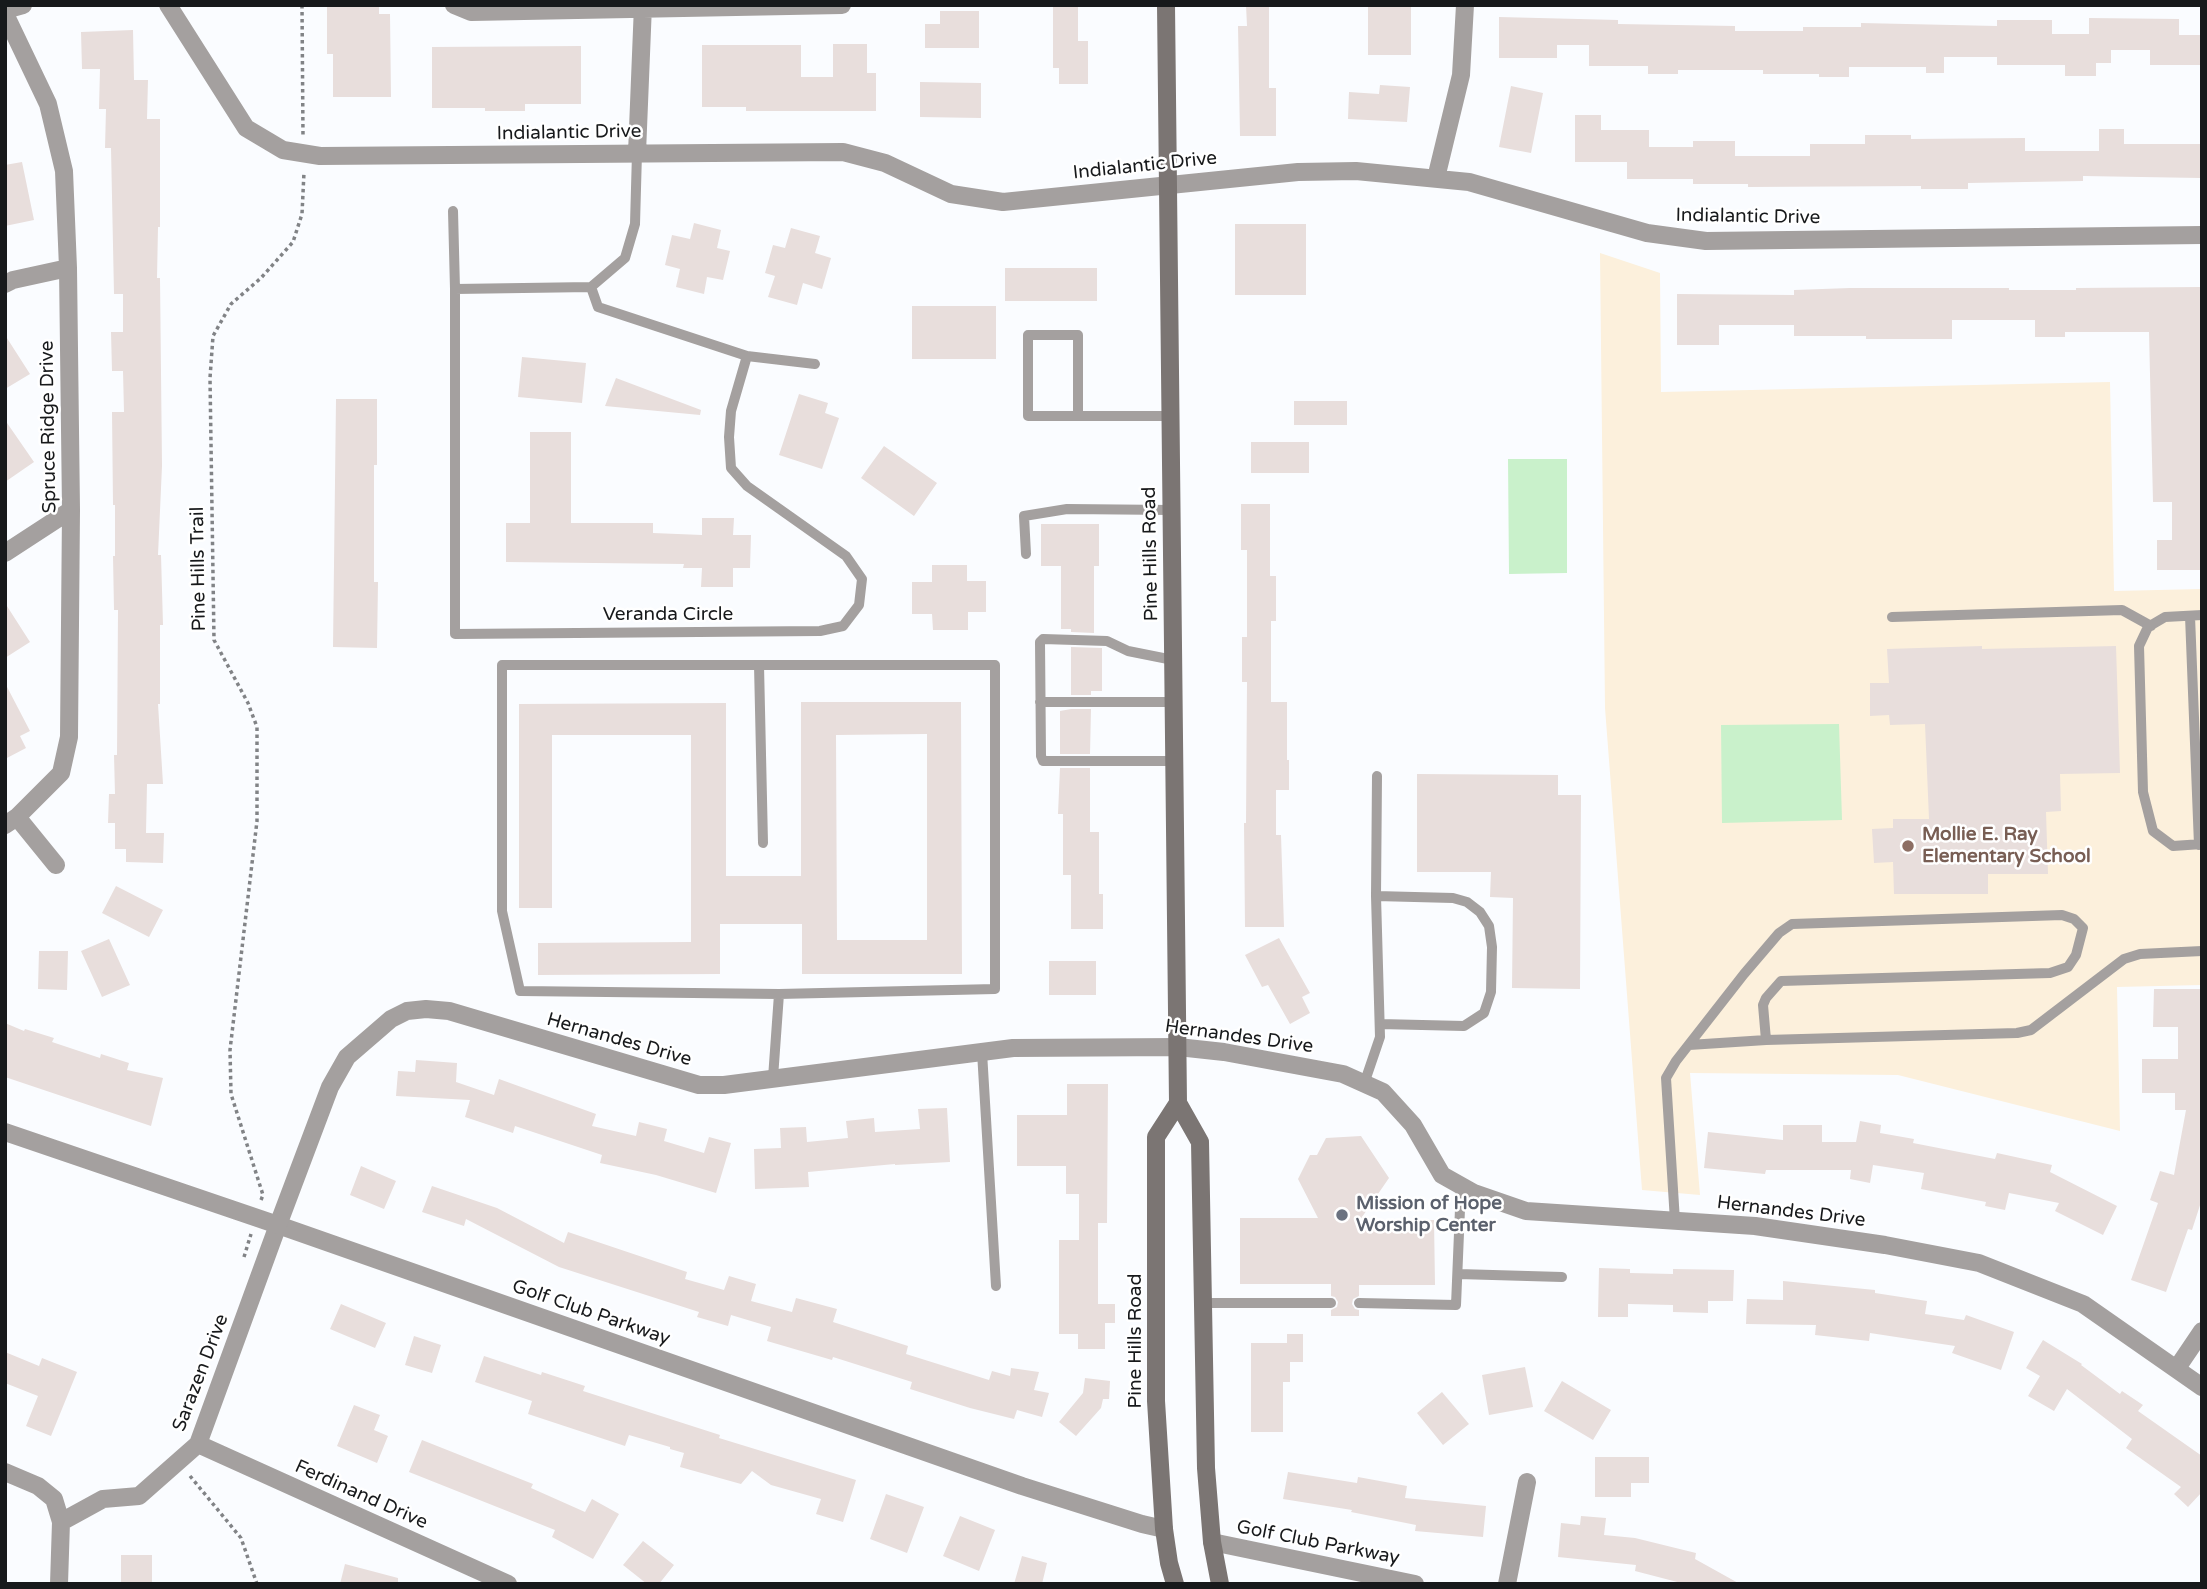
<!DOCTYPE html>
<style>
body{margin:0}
#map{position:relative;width:2207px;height:1589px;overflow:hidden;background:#fafcff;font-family:"Varela Round",sans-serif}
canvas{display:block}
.frame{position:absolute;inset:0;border:7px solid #17191b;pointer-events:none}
</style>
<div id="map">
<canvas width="2207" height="1589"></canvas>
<div class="frame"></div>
</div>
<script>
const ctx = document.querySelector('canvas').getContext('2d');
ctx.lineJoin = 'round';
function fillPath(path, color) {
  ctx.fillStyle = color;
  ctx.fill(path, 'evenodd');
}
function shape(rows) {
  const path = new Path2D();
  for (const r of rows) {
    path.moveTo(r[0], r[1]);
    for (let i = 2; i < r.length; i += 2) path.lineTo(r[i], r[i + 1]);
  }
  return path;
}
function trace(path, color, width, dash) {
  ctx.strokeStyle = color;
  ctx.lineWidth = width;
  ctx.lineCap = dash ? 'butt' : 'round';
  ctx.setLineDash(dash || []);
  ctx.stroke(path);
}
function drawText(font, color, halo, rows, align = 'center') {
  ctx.font = font + ' "Varela Round",sans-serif';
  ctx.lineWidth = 5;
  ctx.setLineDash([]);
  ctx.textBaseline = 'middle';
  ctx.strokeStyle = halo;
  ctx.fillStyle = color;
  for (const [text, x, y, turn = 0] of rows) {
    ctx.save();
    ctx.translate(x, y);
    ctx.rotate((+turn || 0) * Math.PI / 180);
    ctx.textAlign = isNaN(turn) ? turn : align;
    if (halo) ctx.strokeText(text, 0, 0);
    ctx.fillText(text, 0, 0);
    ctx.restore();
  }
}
const education = shape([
 [1600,253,1660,273,1661,392,2110,382,2114,591,2202,589,2202,985,2117,987,2120,1131,1898,1075,1690,1073,1700,1195,1642,1190,1605,708]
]);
const green = shape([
 [1508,459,1567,459,1567,573,1509,574],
 [1839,724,1842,820,1722,823,1721,725]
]);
const building = shape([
 [327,5,379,5,379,14,390,14,391,97,333,97,333,54,327,54],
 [1053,5,1078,5,1078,41,1088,41,1088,84,1059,84,1059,68,1053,68],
 [1246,5,1269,5,1269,88,1276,88,1276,136,1240,136,1238,26,1247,26],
 [1368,5,1411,5,1411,55,1368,55],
 [940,11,979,11,979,48,925,48,925,24,940,24],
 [1499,17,1618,20,1618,24,1735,26,1735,31,1803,31,1803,27,1861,27,1861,23,1997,26,1997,20,2052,20,2052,34,2089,34,2089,18,2179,19,2179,35,2202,35,2202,65,2150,65,2150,50,2111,50,2111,63,2096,63,2096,76,2065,76,2065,65,1997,65,1997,57,1944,57,1944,73,1926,73,1926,67,1849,67,1849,77,1819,77,1819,74,1763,74,1763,70,1678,70,1678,74,1648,74,1648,66,1589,66,1589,45,1557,45,1557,58,1499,58],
 [133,30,134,80,148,80,147,119,160,119,160,227,158,227,157,278,160,278,162,466,158,555,161,555,163,625,160,625,160,704,158,704,163,784,147,784,146,833,164,833,163,863,126,862,126,849,115,849,115,823,108,823,109,794,115,794,114,755,117,755,118,610,114,610,113,556,115,556,115,505,113,505,112,412,124,412,123,371,112,371,111,332,123,332,123,294,114,294,111,148,105,148,106,109,99,109,100,69,82,69,81,32],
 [833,44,867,44,867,73,876,73,876,111,746,111,746,107,702,107,702,45,801,45,801,77,833,77],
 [581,46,581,104,525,104,525,111,485,111,485,108,432,108,432,47],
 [920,82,981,83,981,118,920,117],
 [1380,85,1410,87,1407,122,1348,119,1349,92,1379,94],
 [1511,86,1543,93,1531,153,1499,147],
 [1575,115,1601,115,1601,130,1649,130,1649,147,1693,147,1693,141,1735,141,1735,156,1810,156,1810,144,1865,144,1865,135,1911,135,1911,139,2025,138,2025,151,2099,151,2099,129,2124,129,2124,144,2200,144,2200,178,2083,176,2083,181,1968,183,1968,189,1921,189,1921,186,1748,187,1748,184,1693,184,1693,179,1627,179,1627,162,1575,162],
 [22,162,34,220,5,226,5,165],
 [694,223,721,230,717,248,730,251,723,280,707,277,704,294,676,287,680,269,665,265,672,235,690,239],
 [1235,224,1306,224,1306,295,1235,295],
 [791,228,820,236,815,253,831,258,822,289,803,283,797,305,768,297,775,276,765,273,773,245,785,248],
 [1005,268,1097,268,1097,301,1005,301],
 [2201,287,2202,570,2157,570,2157,540,2172,540,2172,502,2153,502,2149,332,2065,332,2065,337,2035,337,2035,320,1952,320,1952,339,1866,339,1866,336,1794,336,1794,325,1719,325,1719,345,1677,345,1677,294,1794,295,1794,290,1850,288,2009,288,2009,290,2076,290,2076,288],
 [912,306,996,306,996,359,912,359],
 [5,335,30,374,5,389],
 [522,357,586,363,582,403,518,397],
 [616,378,701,410,700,415,605,406],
 [799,394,828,403,825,413,839,418,822,469,779,455],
 [336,399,377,399,377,465,374,465,374,582,378,582,377,648,333,647],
 [1294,401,1347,401,1347,425,1294,425],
 [5,420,34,462,5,482],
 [530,432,571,432,571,523,653,523,653,533,702,535,702,518,734,518,733,535,751,535,750,568,733,568,733,587,701,587,702,568,683,568,684,564,506,562,506,523,530,523],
 [1251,442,1309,442,1309,473,1251,473],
 [884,446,937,483,914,516,861,478],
 [1241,504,1270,504,1270,576,1276,576,1276,621,1271,621,1271,702,1287,702,1287,760,1289,760,1289,790,1276,790,1276,835,1281,835,1284,927,1245,927,1244,823,1246,823,1247,682,1242,682,1242,637,1247,637,1247,550,1241,550],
 [1041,524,1099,524,1099,566,1094,566,1094,633,1071,632,1071,629,1061,629,1061,566,1041,566],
 [932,565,967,565,967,581,986,581,986,612,968,612,968,630,933,630,932,614,912,614,912,582,932,582],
 [5,603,30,642,5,658],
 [1982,646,1982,649,2116,646,2120,773,2060,774,2061,811,2046,812,2048,874,1988,874,1988,894,1894,894,1893,862,1874,863,1872,829,1893,828,1893,819,1929,819,1925,724,1890,725,1889,715,1870,716,1870,683,1889,683,1887,649],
 [1071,647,1102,648,1102,691,1091,691,1091,695,1071,695],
 [5,683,30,731,20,736,26,748,5,759],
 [801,702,961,702,962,974,802,974,802,924,720,924,720,974,538,975,538,943,691,942,691,735,552,735,552,908,519,908,519,704,726,703,726,876,801,876],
 [927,734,927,940,837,940,836,735],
 [1071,709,1091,709,1090,754,1060,754,1060,711],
 [1060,768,1090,768,1090,832,1099,832,1099,894,1103,894,1103,929,1071,929,1071,875,1063,875,1063,814,1058,814],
 [1417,774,1558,775,1558,795,1581,795,1580,989,1512,988,1513,898,1490,897,1491,872,1417,872],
 [116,886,163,910,149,937,102,913],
 [1279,938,1310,993,1302,997,1310,1013,1290,1024,1268,985,1262,987,1245,955],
 [109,939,130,985,102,997,81,951],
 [39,951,68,951,67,990,38,989],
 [1049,961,1096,961,1096,995,1049,995],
 [2154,989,2202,989,2202,1199,2192,1230,2188,1229,2166,1292,2131,1280,2158,1203,2150,1200,2160,1171,2174,1175,2186,1110,2175,1110,2175,1093,2142,1093,2142,1059,2178,1059,2178,1027,2153,1027],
 [5,1023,24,1031,25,1029,54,1038,52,1042,100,1058,101,1054,129,1063,127,1070,163,1078,151,1126,5,1077],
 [416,1060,457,1063,456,1082,494,1095,499,1079,596,1114,592,1126,636,1136,639,1122,667,1129,664,1141,704,1153,709,1137,731,1143,716,1193,656,1175,600,1163,602,1155,515,1126,513,1133,465,1117,470,1100,396,1096,398,1071,415,1072],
 [1067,1084,1108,1084,1107,1223,1098,1223,1098,1304,1115,1304,1115,1323,1105,1323,1105,1349,1078,1349,1078,1334,1059,1334,1059,1240,1079,1240,1079,1194,1066,1194,1066,1166,1017,1166,1017,1115,1067,1115],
 [947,1108,950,1162,895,1165,895,1164,808,1172,809,1187,755,1189,754,1149,781,1148,780,1128,806,1127,807,1142,848,1138,846,1121,874,1118,875,1132,920,1129,918,1109],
 [1860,1121,1881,1125,1880,1133,1914,1139,1913,1143,1995,1159,1997,1153,2052,1165,2050,1172,2117,1206,2103,1235,2055,1211,2059,1203,2009,1193,2005,1210,1985,1206,1986,1202,1921,1189,1924,1173,1873,1165,1870,1183,1850,1179,1851,1170,1766,1170,1765,1174,1704,1168,1708,1132,1783,1140,1783,1125,1822,1125,1822,1142,1856,1142],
 [1361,1136,1389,1178,1360,1220,1434,1220,1435,1285,1359,1285,1359,1296,1353,1299,1352,1304,1355,1309,1359,1310,1359,1316,1331,1316,1331,1310,1337,1307,1338,1302,1335,1297,1331,1296,1331,1284,1240,1284,1240,1218,1318,1218,1298,1179,1310,1155,1317,1155,1326,1138],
 [361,1166,396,1181,384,1209,350,1195],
 [432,1186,497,1208,564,1243,568,1232,687,1272,685,1279,724,1290,729,1276,756,1284,751,1301,792,1312,796,1298,837,1309,833,1322,908,1346,906,1354,989,1380,992,1371,1010,1376,1011,1368,1039,1372,1034,1390,1049,1393,1042,1417,1017,1410,1014,1419,970,1408,910,1389,912,1382,833,1357,832,1360,767,1341,771,1327,731,1315,728,1326,697,1317,699,1312,559,1267,466,1219,464,1226,422,1212],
 [1599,1268,1630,1269,1630,1273,1673,1274,1673,1269,1734,1270,1733,1301,1708,1301,1708,1313,1673,1312,1673,1305,1628,1304,1628,1317,1598,1317],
 [1783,1281,1875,1290,1875,1293,1927,1301,1925,1314,1964,1320,1966,1315,2014,1332,2001,1370,1952,1353,1955,1346,1870,1333,1869,1341,1815,1335,1816,1325,1746,1324,1747,1299,1783,1300],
 [341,1304,386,1323,375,1348,330,1329],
 [1287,1334,1303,1334,1303,1362,1290,1362,1290,1382,1283,1382,1283,1432,1251,1432,1251,1343,1287,1343],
 [414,1336,441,1345,432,1373,405,1365],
 [2043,1340,2082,1364,2081,1365,2120,1394,2122,1391,2143,1405,2138,1411,2202,1456,2202,1492,2188,1507,2174,1494,2181,1487,2126,1448,2132,1439,2067,1389,2054,1411,2028,1396,2040,1376,2026,1368],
 [5,1352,39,1366,42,1358,77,1372,51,1436,26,1426,38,1396,5,1383],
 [484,1356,541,1375,542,1372,585,1386,583,1391,720,1435,719,1438,856,1480,843,1522,816,1514,821,1499,771,1485,752,1471,741,1484,680,1467,684,1453,670,1449,670,1447,629,1435,625,1446,528,1414,532,1401,475,1382],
 [1525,1367,1533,1407,1489,1415,1482,1375],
 [1085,1378,1110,1381,1109,1399,1103,1399,1101,1408,1076,1436,1059,1422,1083,1393],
 [1562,1381,1611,1410,1593,1440,1544,1411],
 [1442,1392,1469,1424,1443,1445,1417,1413],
 [354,1405,380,1415,374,1430,388,1436,377,1463,337,1446],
 [422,1440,533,1484,531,1488,585,1512,592,1499,619,1514,593,1559,552,1537,555,1530,409,1472],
 [1595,1457,1649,1457,1649,1483,1631,1483,1631,1497,1595,1497],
 [1288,1472,1357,1483,1358,1477,1407,1486,1405,1498,1486,1506,1483,1537,1415,1531,1416,1525,1351,1512,1352,1510,1283,1499],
 [886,1494,924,1507,907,1553,870,1539],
 [960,1516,995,1530,979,1571,943,1556],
 [1581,1516,1606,1518,1604,1535,1635,1538,1696,1553,1695,1559,1740,1584,1685,1584,1635,1571,1636,1565,1558,1557,1561,1523,1580,1525],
 [643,1541,674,1565,659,1584,647,1584,623,1565],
 [121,1555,152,1555,152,1584,121,1584],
 [1022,1556,1047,1563,1042,1584,1014,1584],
 [345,1564,398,1578,398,1584,340,1584]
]);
const path = shape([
 [302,5,303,136],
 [261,1200,263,1195,231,1094,230,1050,257,821,257,727,248,703,214,640,210,378,213,336,231,304,261,278,293,242,302,214,304,172],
 [244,1257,251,1234],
 [190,1476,241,1538,257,1584]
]);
const service = shape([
 [453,211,455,289],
 [591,287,598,307,747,356,731,411,729,437,731,468,747,486,846,556,862,579,859,605,843,626,820,631,455,634,455,289,591,287,625,258,635,224,637,153],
 [747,356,815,364],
 [1078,416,1078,335,1028,335,1028,416,1170,416],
 [1026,554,1024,516,1067,509,1172,510],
 [2202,615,2165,617,2148,627,2139,646,2143,792,2153,831,2173,846,2202,844],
 [2190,616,2199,845],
 [1892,617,2122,610,2151,626],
 [1173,660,1128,651,1107,641,1043,639,1040,642,1041,756,1043,761,1175,761],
 [502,665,995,665,995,989,779,994,520,991,502,911,502,665],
 [759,665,763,843],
 [1040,702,1174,702],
 [1376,896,1377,776],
 [1689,1045,1766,1040],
 [982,1052,996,1286],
 [773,1078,779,994],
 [1364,1084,1380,1037,1376,896,1453,898,1467,902,1480,912,1489,926,1492,947,1491,992,1484,1013,1464,1026,1380,1024],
 [1675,1221,1666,1078,1676,1061,1744,974,1779,933,1792,924,2062,915,2074,919,2083,928,2076,955,2068,967,2050,973,1781,981,1766,998,1763,1005,1766,1040,2017,1033,2031,1030,2124,959,2140,954,2202,951],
 [1458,1274,1562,1277],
 [1203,1303,1331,1303],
 [1359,1303,1456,1305,1461,1185]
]);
const minor = shape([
 [168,5,246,128,283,150,320,156,843,152,885,163,951,194,1003,202,1298,172,1356,171,1469,182,1647,233,1706,241,2202,235],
 [454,5,471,12,842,5],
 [5,10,23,5],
 [5,14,48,104,64,171,68,268,71,510,69,737,61,773,17,817,5,825],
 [637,153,643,5],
 [1436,178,1461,75,1465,5],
 [5,284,13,280,68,268],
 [5,553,71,510],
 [17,817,56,865],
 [2177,1368,2202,1331],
 [198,1444,508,1584],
 [5,1472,38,1486,54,1499,61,1522],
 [1212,1542,1415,1584],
 [59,1584,61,1522,103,1499,139,1496,198,1444,278,1225,1022,1486,1142,1524,1164,1529],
 [1507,1584,1527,1482]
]);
const tertiary = shape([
 [5,1132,278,1225,330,1087,347,1057,391,1019,407,1011,426,1009,449,1011,699,1085,724,1085,1013,1048,1178,1047,1224,1052,1343,1074,1383,1092,1413,1125,1442,1175,1474,1193,1526,1211,1755,1226,1885,1245,1979,1263,2083,1304,2202,1387]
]);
const secondary = shape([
 [1166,5,1178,1103,1200,1142,1206,1468,1212,1542,1220,1584],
 [1175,1584,1169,1563,1164,1529,1156,1401,1156,1137,1178,1103]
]);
const markers = [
 [1908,846,7,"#8d6e63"],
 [1342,1215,7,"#6b7280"]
];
const streetNames = [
 ["Indialantic Drive",569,133,-1],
 ["Indialantic Drive",1145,166,-6],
 ["Indialantic Drive",1748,217,1],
 ["Spruce Ridge Drive",49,427,-91],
 ["Pine Hills Road",1151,554,-91],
 ["Pine Hills Trail",199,569,-91],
 ["Veranda Circle",668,615],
 ["Hernandes Drive",1239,1037,8],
 ["Hernandes Drive",619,1040,16],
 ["Hernandes Drive",1791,1212,7],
 ["Golf Club Parkway",591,1313,19],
 ["Pine Hills Road",1136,1341,-90],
 ["Sarazen Drive",201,1373,-69],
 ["Ferdinand Drive",361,1495,24],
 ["Golf Club Parkway",1318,1543,11]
];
const educationNames = [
 ["Mollie E. Ray",1922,835],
 ["Elementary School",1922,857]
];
const worshipNames = [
 ["Mission of Hope",1356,1204],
 ["Worship Center",1356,1226]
];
fillPath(education, '#fcf0dc');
fillPath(green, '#c9f1cb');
fillPath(building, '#e8dedc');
trace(path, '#818386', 3.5, [3.5, 3.5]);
trace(service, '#a4a09f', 10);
trace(minor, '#a4a09f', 18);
trace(tertiary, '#a4a09f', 18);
trace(secondary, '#7b7573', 18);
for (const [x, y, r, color] of markers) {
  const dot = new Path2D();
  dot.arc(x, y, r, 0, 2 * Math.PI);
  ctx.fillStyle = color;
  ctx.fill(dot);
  trace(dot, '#fff', 2.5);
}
drawText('19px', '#17191b', '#fff', streetNames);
drawText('bold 19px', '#785e54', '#fff', educationNames, 'left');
drawText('bold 19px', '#5b616d', '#fff', worshipNames, 'left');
</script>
